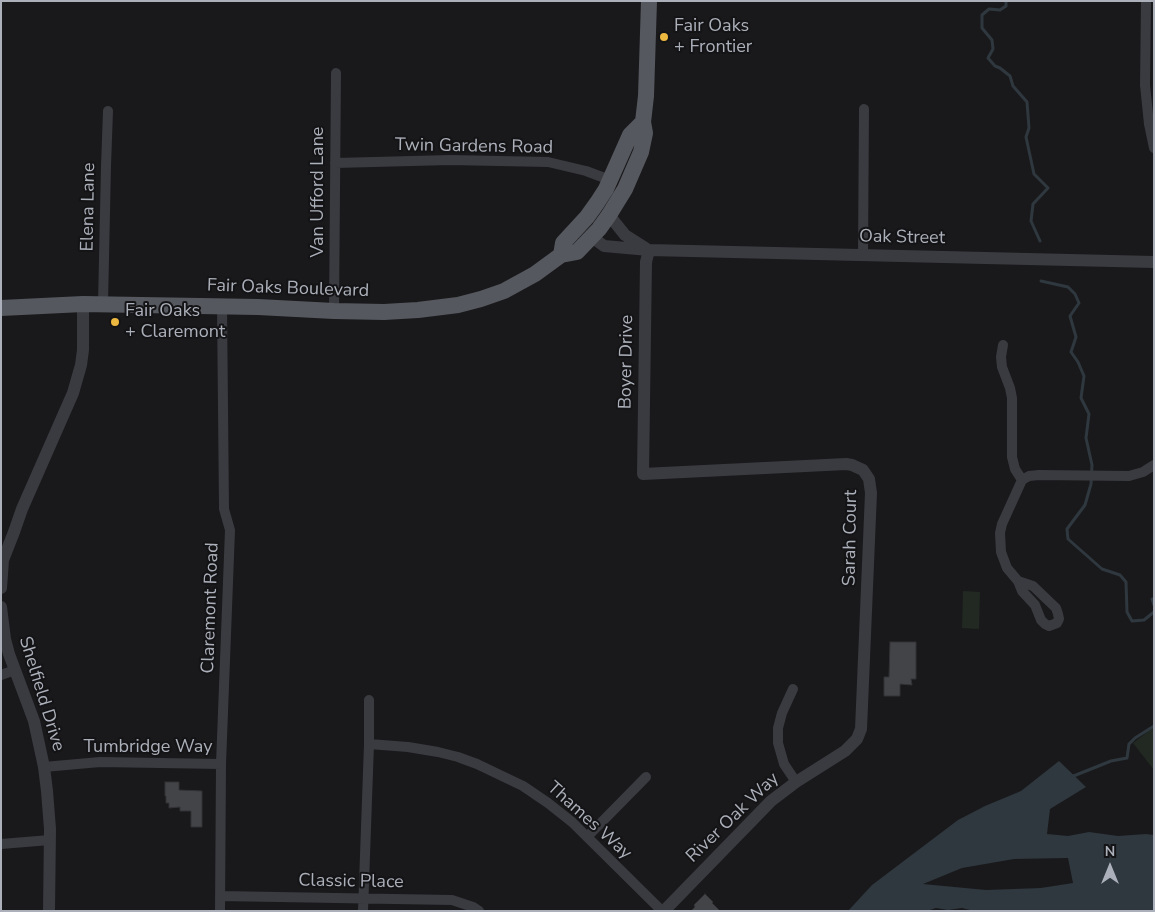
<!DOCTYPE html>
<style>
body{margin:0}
#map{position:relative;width:1155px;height:912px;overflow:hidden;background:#19191b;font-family:"Nunito Sans",sans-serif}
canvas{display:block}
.frame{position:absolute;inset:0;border:2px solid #acb0ba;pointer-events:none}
.north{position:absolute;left:1085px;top:842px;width:50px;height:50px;-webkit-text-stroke:4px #141416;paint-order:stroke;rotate:0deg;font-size:14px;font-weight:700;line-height:20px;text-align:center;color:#acb0ba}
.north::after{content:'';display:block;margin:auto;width:18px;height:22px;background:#acb0ba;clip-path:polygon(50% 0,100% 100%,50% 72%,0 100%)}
</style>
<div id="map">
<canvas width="1155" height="912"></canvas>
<div class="frame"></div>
<div class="north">N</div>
</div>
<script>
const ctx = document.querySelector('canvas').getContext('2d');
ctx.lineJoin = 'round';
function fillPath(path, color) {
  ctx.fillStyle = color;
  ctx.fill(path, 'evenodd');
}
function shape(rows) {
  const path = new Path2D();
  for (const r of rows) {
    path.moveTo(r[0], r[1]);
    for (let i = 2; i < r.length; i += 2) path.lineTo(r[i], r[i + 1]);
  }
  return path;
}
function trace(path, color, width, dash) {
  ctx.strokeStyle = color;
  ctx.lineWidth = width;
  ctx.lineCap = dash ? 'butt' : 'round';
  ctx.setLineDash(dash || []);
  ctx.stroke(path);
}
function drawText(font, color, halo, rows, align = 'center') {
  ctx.font = font + ' "Nunito Sans",sans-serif';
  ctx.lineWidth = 4;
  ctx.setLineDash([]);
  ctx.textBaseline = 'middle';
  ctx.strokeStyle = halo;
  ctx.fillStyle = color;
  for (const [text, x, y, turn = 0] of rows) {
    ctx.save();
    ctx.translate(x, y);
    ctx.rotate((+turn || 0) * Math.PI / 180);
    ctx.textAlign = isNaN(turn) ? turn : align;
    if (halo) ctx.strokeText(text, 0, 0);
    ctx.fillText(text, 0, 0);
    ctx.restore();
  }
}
const green = shape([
 [963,591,980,592,979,629,962,628],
 [1154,727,1154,770,1133,743]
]);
const water = shape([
 [1059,761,1086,787,1050,809,1047,834,1068,836,1089,832,1118,836,1146,834,1154,835,1154,911,974,911,962,908,948,910,936,908,927,911,848,911,872,885,958,820,985,806,1021,791],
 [1068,858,1073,883,1041,888,986,890,923,884,962,868,1014,859]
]);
const stream = shape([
 [1006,1,1006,6,1000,10,989,9,982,15,982,28,992,40,993,49,988,58,995,66,1000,68,1010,76,1013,86,1027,102,1029,128,1026,137,1034,174,1048,188,1033,204,1031,221,1040,241],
 [1041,281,1068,287,1075,294,1079,303,1070,316,1076,337,1071,352,1078,362,1084,376,1081,398,1089,414,1086,438,1092,465,1091,484,1085,505,1067,529,1068,539,1102,569,1120,575,1126,582,1127,612,1132,621,1144,620,1154,612],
 [1154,599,1152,599,1154,605],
 [1071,777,1111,761,1127,758,1129,744,1135,738,1154,726]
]);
const building = shape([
 [890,642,916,642,916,679,911,679,912,685,900,684,900,696,884,696,884,677,889,677,890,642],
 [165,782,179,782,179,790,202,791,202,827,191,827,191,811,180,811,180,807,169,808,169,803,166,803,166,796,165,796,165,782],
 [705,894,713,902,712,903,720,911,691,911,695,907,694,905,705,894]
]);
const minor = shape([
 [1146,1,1145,85,1149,124,1154,148],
 [335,163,450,160,548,162,586,171,610,180],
 [863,255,864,109],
 [103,304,106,166,108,111],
 [334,311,336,73],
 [1003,345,1001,357,1002,367,1010,388,1012,398,1012,457,1015,469,1022,480],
 [1022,480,1029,476,1039,475,1129,476,1143,472,1154,465],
 [1018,581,1033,586,1056,608,1058,614,1059,619,1057,623,1049,626,1045,624,1041,620,1035,605,1022,591,1018,581,1007,568,1001,552,1000,533,1002,524,1022,480],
 [1,675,15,670],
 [793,689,782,713,778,728,778,743,784,764,796,782],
 [369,744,408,747,438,752,458,757,477,764,523,786,548,803,572,822,662,911],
 [44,767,100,762,221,764],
 [587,837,646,777],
 [1,844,50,840],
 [220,896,452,900,473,907,479,911],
 [220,911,221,764,230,530,224,509,222,306],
 [363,911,369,744,369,700]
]);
const tertiary = shape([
 [609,215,625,235,647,249],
 [592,237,604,246,649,250,1154,262],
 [649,250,646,262,643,474,846,464,852,465,863,470,869,479,871,493,861,729,857,739,845,751,796,782,771,801,664,911],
 [1,588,3,560,14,532,22,509,73,393,81,365,83,350,83,304],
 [1,607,5,639,9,654,34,721,44,767,47,791,50,829,49,911]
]);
const primary = shape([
 [561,255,563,243,587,217,597,203,606,189,630,135,643,122],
 [1,308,83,304,258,307,334,311,384,312,418,310,458,305,481,299,504,291,535,274,561,255,577,252,599,229,609,215,625,189,641,152,645,133,643,122,646,96,649,1]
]);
const markers = [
 [664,37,5,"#edb83f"],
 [115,322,5,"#edb83f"]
];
const poiNames = [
 ["Fair Oaks",674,27],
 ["+ Frontier",674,48],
 ["Fair Oaks",125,312],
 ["+ Claremont",125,333]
];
const streetNames = [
 ["Twin Gardens Road",474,147,1],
 ["Van Ufford Lane",319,192,-90],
 ["Elena Lane",89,207,-89],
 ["Oak Street",902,238,1],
 ["Fair Oaks Boulevard",288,289,2],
 ["Boyer Drive",627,362,-89],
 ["Sarah Court",851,538,-89],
 ["Claremont Road",211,608,-88],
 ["Shelfield Drive",41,694,73],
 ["Tumbridge Way",148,748],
 ["River Oak Way",733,818,-44],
 ["Thames Way",589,821,42],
 ["Classic Place",351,882,1]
];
fillPath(green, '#212922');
fillPath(water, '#2f383f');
trace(stream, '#2f383f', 3);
fillPath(building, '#434448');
trace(building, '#333337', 1);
trace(minor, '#3a3b40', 10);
trace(tertiary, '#3a3b40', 12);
trace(primary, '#56585f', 16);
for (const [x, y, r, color] of markers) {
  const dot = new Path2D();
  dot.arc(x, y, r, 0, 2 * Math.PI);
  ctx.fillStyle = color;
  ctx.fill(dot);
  trace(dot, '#141416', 2);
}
drawText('18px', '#acb0ba', '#141416', poiNames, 'left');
drawText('18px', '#acb0ba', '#141416', streetNames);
</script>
